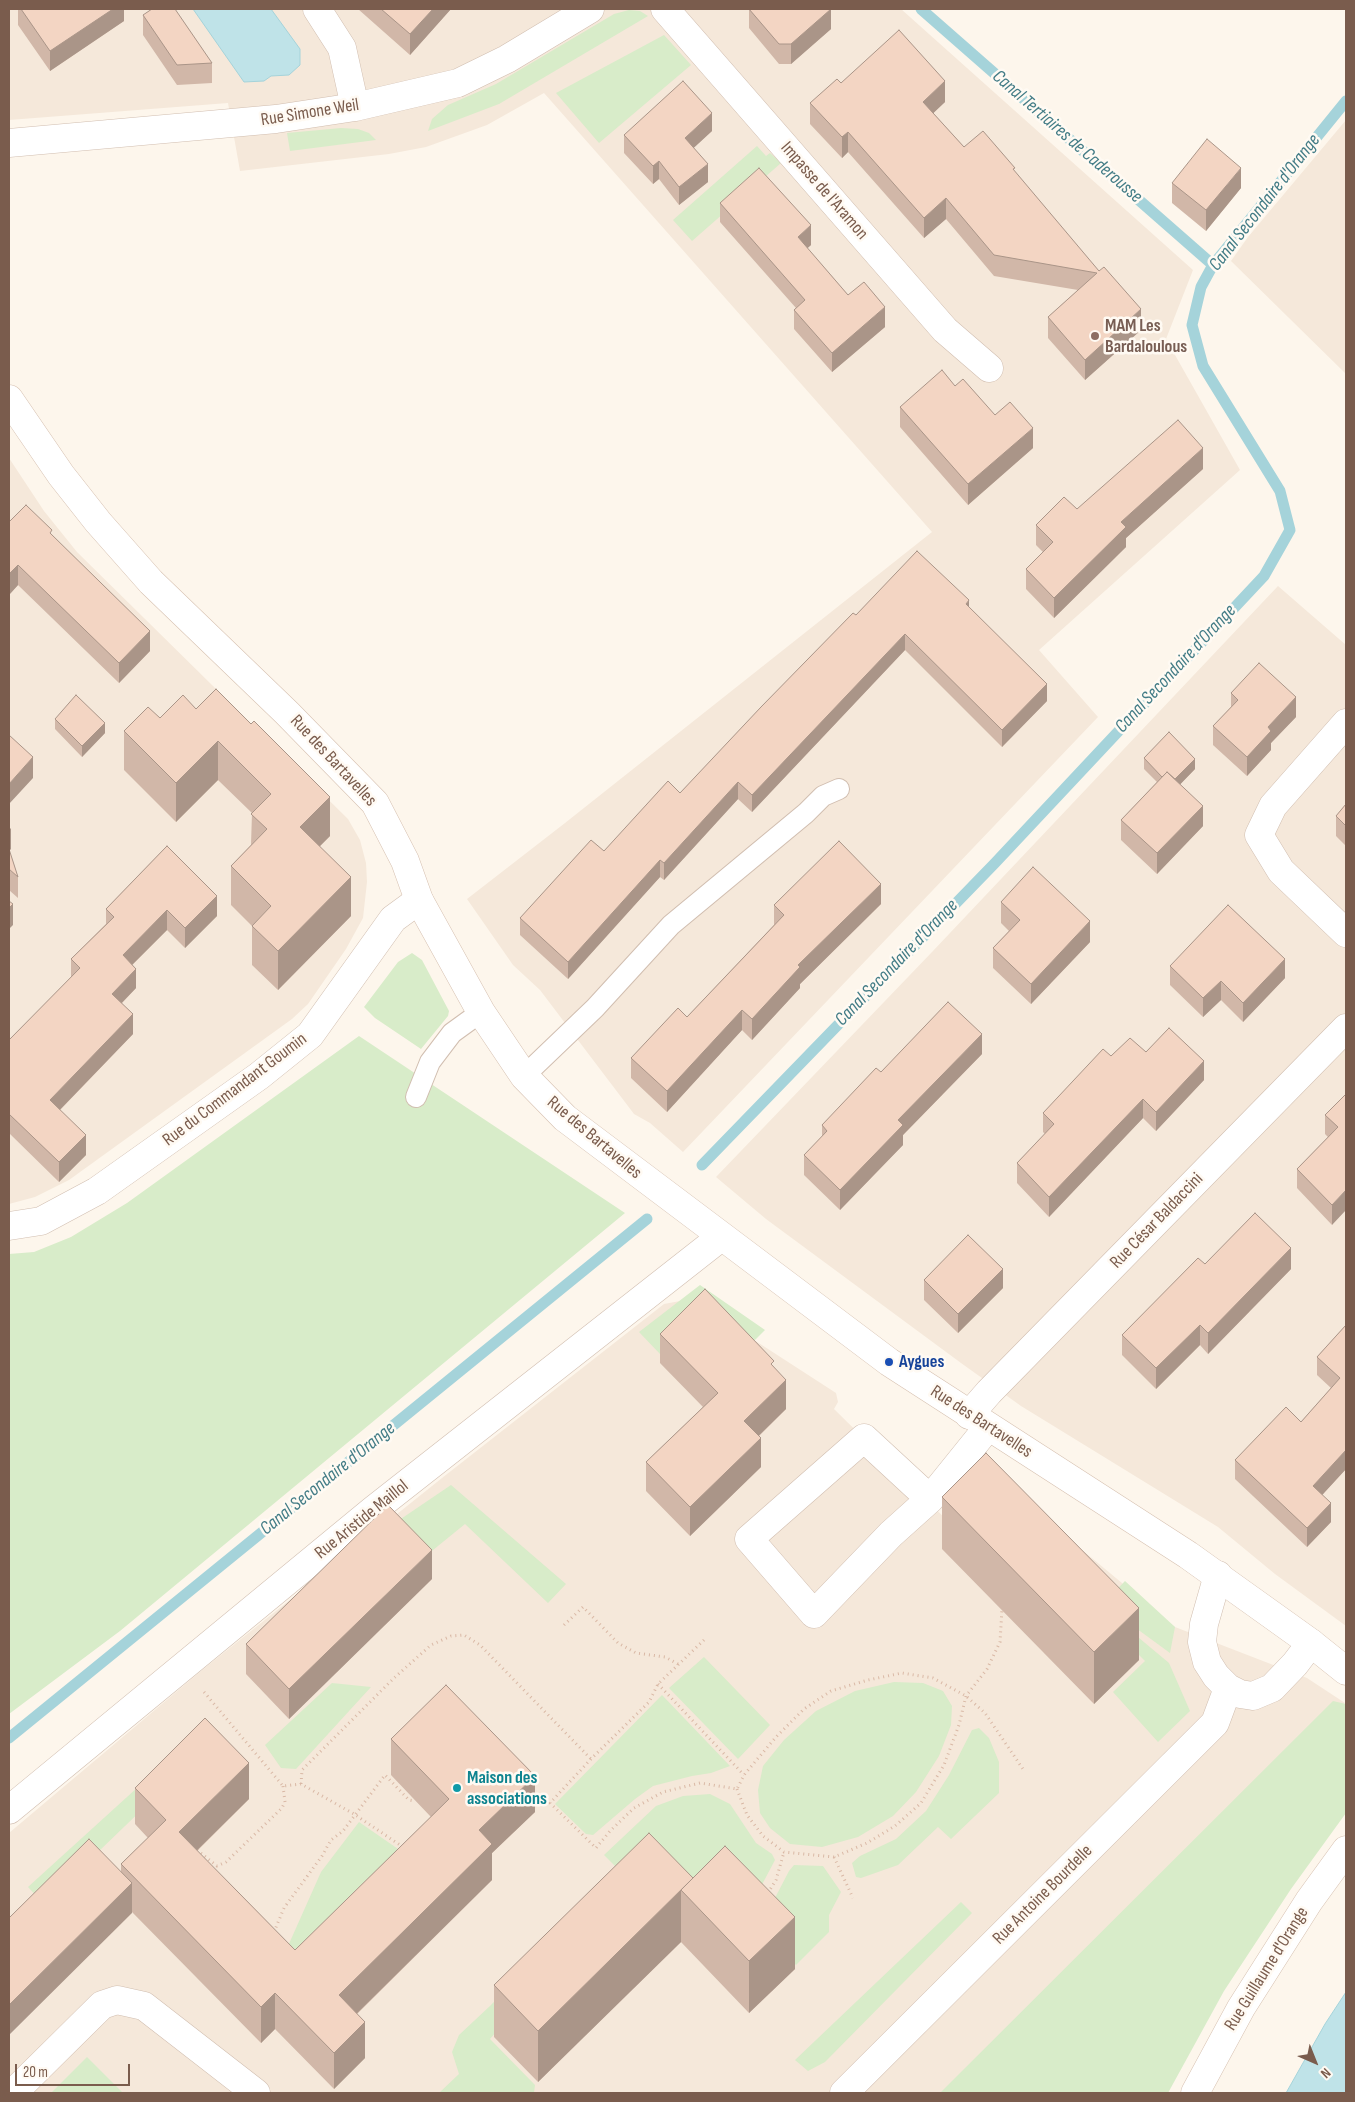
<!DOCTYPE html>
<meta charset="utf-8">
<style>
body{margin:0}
#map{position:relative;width:1355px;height:2102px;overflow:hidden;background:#fdf6ec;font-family:"Sofia Sans Condensed",sans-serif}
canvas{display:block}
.frame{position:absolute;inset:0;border:10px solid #7a5c4d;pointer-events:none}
.north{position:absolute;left:1290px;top:2037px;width:50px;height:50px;-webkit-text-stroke:4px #fffaf3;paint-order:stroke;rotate:136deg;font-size:14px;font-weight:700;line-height:20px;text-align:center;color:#7a5c4d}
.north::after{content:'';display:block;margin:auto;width:18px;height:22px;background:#7a5c4d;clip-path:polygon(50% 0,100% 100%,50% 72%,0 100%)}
.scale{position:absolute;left:15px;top:2064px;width:115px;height:22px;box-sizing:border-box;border:2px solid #7a5c4d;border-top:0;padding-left:6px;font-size:15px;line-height:18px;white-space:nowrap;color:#7a5c4d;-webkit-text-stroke:4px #fffaf3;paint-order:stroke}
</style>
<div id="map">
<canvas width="1355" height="2102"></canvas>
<div class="frame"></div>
<div class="north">N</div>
<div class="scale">20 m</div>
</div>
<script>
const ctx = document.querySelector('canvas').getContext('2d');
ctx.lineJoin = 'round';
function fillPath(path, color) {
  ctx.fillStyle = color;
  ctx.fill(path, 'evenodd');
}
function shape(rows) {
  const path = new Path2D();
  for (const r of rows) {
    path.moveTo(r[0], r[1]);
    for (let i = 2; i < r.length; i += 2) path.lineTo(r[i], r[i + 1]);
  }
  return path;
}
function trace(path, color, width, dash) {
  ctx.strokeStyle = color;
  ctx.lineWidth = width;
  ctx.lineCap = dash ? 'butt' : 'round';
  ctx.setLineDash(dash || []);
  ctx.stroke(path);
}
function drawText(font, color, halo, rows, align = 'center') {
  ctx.font = font + ' "Sofia Sans Condensed",sans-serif';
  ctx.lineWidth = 5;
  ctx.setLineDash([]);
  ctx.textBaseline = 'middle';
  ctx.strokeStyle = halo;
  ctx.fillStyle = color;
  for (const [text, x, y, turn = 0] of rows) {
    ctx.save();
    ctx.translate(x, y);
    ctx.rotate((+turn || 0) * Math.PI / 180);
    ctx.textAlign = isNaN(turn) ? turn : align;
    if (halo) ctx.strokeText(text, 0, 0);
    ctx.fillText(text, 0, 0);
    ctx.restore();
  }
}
const residential = shape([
 [9,9,901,9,1193,270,1166,339,1240,470,1039,650,1098,717,683,1152,650,1123,634,1114,540,990,513,965,467,899,565,823,932,532,544,93,487,125,426,147,389,154,240,171,228,103,9,120],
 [1346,120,1346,374,1231,261,1248,237],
 [9,458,44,511,77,552,348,819,360,840,366,863,367,882,363,918,346,949,308,1004,292,1019,69,1180,35,1197,9,1204],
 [1278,586,1346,645,1346,1626,1275,1574,1218,1527,1021,1406,961,1363,766,1219,716,1177,932,952],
 [680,1301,700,1305,836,1393,838,1402,834,1409,955,1528,1081,1549,1175,1627,1307,1678,1345,1703,946,2093,9,2093,9,1833,201,1671,442,1478,664,1304]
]);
const green = shape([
 [629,10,640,11,648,16,499,104,428,131,432,119,448,105,496,84,614,14],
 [664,35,691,65,599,143,556,93],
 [341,128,358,129,369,133,376,140,290,151,287,133],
 [757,146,766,156,770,153,781,163,692,241,673,220],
 [412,953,422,960,449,1011,448,1016,421,1049,375,1018,364,1007,398,962],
 [359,1036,625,1213,120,1631,9,1714,9,1254,34,1252,71,1237,127,1203],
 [700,1285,765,1330,742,1353,661,1355,639,1332],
 [451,1485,566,1584,548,1603,465,1524,422,1559,389,1527],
 [1125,1581,1175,1627,1170,1653,1103,1604],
 [1102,1607,1169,1663,1190,1711,1158,1742,1113,1692,1145,1661,1096,1612],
 [704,1657,770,1725,738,1759,669,1688],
 [894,1682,923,1683,943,1691,952,1706,951,1725,939,1756,916,1792,893,1816,858,1837,822,1847,790,1844,770,1828,760,1813,758,1790,763,1766,784,1740,816,1711,855,1691],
 [332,1683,371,1687,296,1769,281,1768,265,1745],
 [662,1695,730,1766,711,1773,692,1776,653,1786,635,1799,593,1835,586,1834,555,1804],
 [1333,1701,1346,1704,1346,1813,1291,1889,1224,1991,1168,2093,940,2093],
 [979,1728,989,1738,999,1762,999,1793,951,1839,938,1827,898,1865,861,1878,856,1877,852,1863,860,1856,896,1839,926,1811,949,1775,972,1730],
 [138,1787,152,1800,44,1904,28,1887],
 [710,1794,730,1804,756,1843,772,1854,775,1860,747,1913,620,1871,604,1855,656,1806,683,1796],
 [359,1822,401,1851,302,1964,288,1946,321,1872],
 [794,1865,823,1866,841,1892,829,1915,829,1932,796,1965,764,1932,763,1921,789,1871],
 [961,1902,972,1913,825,2062,808,2071,795,2060],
 [534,1961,537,1984,490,2039,535,2085,534,2093,439,2093,459,2074,452,2052,459,2035,490,2006],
 [87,2057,123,2093,51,2093]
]);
const water = shape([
 [193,9,271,9,300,49,300,65,289,75,271,76,264,81,244,82,193,9],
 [1346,1992,1346,2093,1286,2093,1325,2024,1346,1992]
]);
const stream = shape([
 [921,9,1213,265],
 [702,1165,995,863,1264,576,1290,530,1280,491,1203,366,1192,325,1201,287,1213,265,1346,101],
 [9,1738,647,1219]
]);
const path = shape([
 [564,1625,583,1607,618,1643,636,1653,665,1657,678,1664],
 [704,1640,658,1684,649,1702,591,1759,550,1803,596,1848,610,1831,634,1808,663,1792,700,1783,737,1789,744,1775,776,1737,804,1709,831,1691,868,1680,902,1673,933,1678,966,1696,985,1713,1025,1772],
 [658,1684,744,1775],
 [204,1692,283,1786,301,1784,354,1814,403,1847],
 [301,1784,302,1770,394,1678,431,1645,451,1636,464,1635,480,1645,591,1759],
 [737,1789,747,1815,763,1836,784,1852,834,1857,867,1843,895,1826,921,1803,944,1765,959,1725,966,1696,987,1669,1000,1642,1002,1609],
 [197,1850,217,1866,226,1862,282,1808,285,1802,283,1786],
 [834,1857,853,1898],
 [768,1893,776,1880,784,1852],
 [274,1932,284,1908,322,1856,331,1840,343,1831,385,1775,409,1800,415,1801]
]);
const lane = shape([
 [524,1076,595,1008,671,925,806,813,823,796,839,789],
 [416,1097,430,1062,452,1033,481,1012]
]);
const street = shape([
 [317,9,342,48,355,107],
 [665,9,945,330,989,368],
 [9,143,276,119,355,107,458,83,507,59,590,9],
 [1346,723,1273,806,1259,835,1281,871,1346,933],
 [9,1226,41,1221,97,1191,259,1076,310,1035,393,919,419,900],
 [969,1415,989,1392,1346,1028],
 [930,1499,891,1534,814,1614,749,1539,864,1438,930,1499,988,1427],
 [1218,1575,1204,1624,1202,1642,1207,1662,1216,1676,1228,1688,1240,1694,1253,1696,1272,1688,1295,1664,1311,1643],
 [9,1810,372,1511,721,1237],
 [13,2093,102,2005,117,2000,144,2006,256,2093],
 [844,2093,1215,1723,1228,1688]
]);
const secondary = shape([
 [9,399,61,475,98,522,151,582,287,713,375,803,405,861,419,900,481,1012,524,1076,565,1118,889,1362,1188,1555,1311,1643,1346,1671],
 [1195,2093,1241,2008,1309,1901,1346,1850]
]);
const wall = shape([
 [18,9,124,9,124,21,50,71,18,25],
 [358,9,451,9,410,55],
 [749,9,831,9,831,29,791,64,779,64,749,28],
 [143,15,212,63,212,83,177,85,143,35],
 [841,83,945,102,933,113,964,147,1015,172,1141,330,1085,380,1048,338,1048,317,1078,290,994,276,946,219,924,238,848,152,842,158,810,124,810,103],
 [712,131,693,148,708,182,679,205,659,179,653,184,624,153,624,135],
 [1172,183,1241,188,1206,231,1172,203],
 [720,203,811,245,807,248,848,295,885,327,832,372,794,329,794,310,796,308,720,222],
 [955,386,995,415,1033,448,968,505,900,427,900,407],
 [1203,469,1126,538,1126,547,1054,618,1026,589,1026,569,1043,552,1036,545,1036,525,1077,509],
 [9,522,52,535,150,651,119,683,18,585,9,595],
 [969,607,1047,701,1002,747,905,650,752,812,738,799,664,880,660,877,568,979,520,935,520,918,604,851,680,793,856,615],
 [1231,693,1296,717,1271,743,1271,750,1247,776,1213,745,1213,726,1231,707],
 [196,709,330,836,320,846,351,916,278,990,252,965,252,926,231,905,231,866,251,845,252,813,218,780,176,822,124,770,124,731,160,718],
 [55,719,105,733,82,757,55,729],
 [1144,758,1195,769,1180,784,1203,826,1157,874,1121,840,1121,820,1157,782,1144,769],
 [1346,804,1346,846,1336,836,1336,816],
 [9,827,11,849,9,850,18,877,18,898,9,890],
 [167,846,217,916,185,948,167,930,132,965,136,988,122,1003,133,1034,60,1110,86,1155,59,1182,9,1133,9,1040,71,978,71,959,106,924,106,909],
 [1001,902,1090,942,1031,1004,993,968,993,948,1009,931,1001,923],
 [881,904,800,984,800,988,752,1040,742,1030,667,1112,631,1078,631,1058,687,1017,774,925,774,905],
 [1170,966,1285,978,1243,1022,1221,1000,1203,1017,1170,985],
 [1146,1052,1204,1080,1156,1131,1143,1118,1049,1217,1017,1183,1017,1163,1045,1134,1043,1132,1043,1113,1111,1056],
 [982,1054,903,1135,903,1145,840,1210,804,1175,804,1155,822,1137,822,1125,881,1072],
 [1346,1094,1332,1225,1297,1188,1297,1169,1328,1137,1325,1134,1325,1115],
 [1205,1264,1291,1269,1208,1354,1200,1345,1156,1389,1122,1355,1122,1335],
 [924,1280,1003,1288,958,1333,924,1300],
 [1346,1325,1346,1469,1322,1495,1331,1522,1307,1547,1235,1479,1235,1460,1301,1422,1331,1388,1317,1375,1317,1357],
 [660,1334,774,1368,786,1409,759,1436,761,1467,690,1536,646,1491,646,1462,703,1407,660,1363],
 [942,1497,1139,1660,1094,1704,942,1549],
 [432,1579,289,1719,246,1674,246,1644],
 [391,1739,535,1812,492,1853,492,1880,357,2014,365,2058,334,2089,275,2029,261,2043,132,1912,132,1913,121,1872,121,1864,148,1838,135,1824,135,1788,249,1799,197,1851,295,1950,431,1817,391,1775],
 [693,1878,795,1969,749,2013,681,1942,538,2082,494,2037,494,1985]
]);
const shadedWall = shape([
 [113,9,124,9,124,21,50,71,50,51],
 [433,9,451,9,410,55,410,34],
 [831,9,831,29,791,64,791,44],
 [945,81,945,102,923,123,923,102],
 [712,113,712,131,685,156,685,138],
 [848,132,848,152,842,158,842,137],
 [659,161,659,179,653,184,653,166],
 [708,164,708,182,679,205,679,187],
 [1241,168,1241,188,1206,231,1206,210],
 [946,198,946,219,924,238,924,218],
 [811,225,811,245,798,257,798,237],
 [885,307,885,327,832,372,832,353],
 [1141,309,1141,330,1085,380,1085,360],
 [1033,428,1033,448,968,505,968,484],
 [1203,448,1203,469,1126,538,1126,547,1054,618,1054,598,1121,522],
 [18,565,18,585,9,595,9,574],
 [969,600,969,617,966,604],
 [150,631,150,651,119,683,119,663],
 [905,634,905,650,752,812,752,795],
 [1047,684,1047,701,1002,747,1002,730],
 [1296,697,1296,717,1271,743,1271,750,1247,776,1247,757,1268,727],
 [105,723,105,733,82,757,82,746],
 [218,741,218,780,176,822,176,783],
 [33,757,33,778,9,804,9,784],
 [1195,759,1195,769,1170,795,1170,784],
 [738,782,738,799,664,880,664,863],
 [330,797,330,836,300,866,300,827],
 [1203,806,1203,826,1157,874,1157,853],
 [11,828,11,849,9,851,9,830],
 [660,860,660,877,568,979,568,962],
 [351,877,351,916,278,990,278,951],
 [881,884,881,904,800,984,800,988,752,1040,752,1019,798,965],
 [217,896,217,916,185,948,185,928],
 [13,904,13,925,9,929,9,908],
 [167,910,167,930,123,974,123,955],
 [1090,921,1090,942,1031,1004,1031,984],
 [1285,959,1285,978,1243,1022,1243,1003],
 [136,969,136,988,112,1013,112,994],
 [1221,981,1221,1000,1203,1017,1203,998],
 [742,1010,742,1030,667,1112,667,1091],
 [133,1014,133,1034,50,1120,50,1100],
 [982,1034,982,1054,903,1135,903,1145,840,1210,840,1190,898,1120],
 [1204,1061,1204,1080,1156,1131,1156,1112],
 [1143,1099,1143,1118,1049,1217,1049,1197],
 [86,1135,86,1155,59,1182,59,1162],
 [1346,1190,1346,1210,1332,1225,1332,1205],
 [1291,1248,1291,1269,1208,1354,1208,1333],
 [1003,1269,1003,1288,958,1333,958,1314],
 [1200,1325,1200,1345,1156,1389,1156,1368],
 [786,1380,786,1409,744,1450,744,1421],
 [761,1438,761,1467,690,1536,690,1507],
 [1346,1450,1346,1469,1313,1505,1313,1486],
 [1331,1503,1331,1522,1307,1547,1307,1528],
 [432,1550,432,1579,289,1719,289,1689],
 [1139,1608,1139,1660,1094,1704,1094,1652],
 [249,1763,249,1799,179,1868,179,1832],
 [535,1776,535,1812,492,1853,492,1880,339,2031,339,1995,479,1830],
 [132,1883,132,1913,9,2035,9,2005],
 [681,1890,681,1942,538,2082,538,2031],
 [795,1917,795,1969,749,2013,749,1961],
 [275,1993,275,2029,261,2043,261,2007],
 [365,2022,365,2058,334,2089,334,2053]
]);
const building = shape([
 [21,9,113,9,50,51,21,9],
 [152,9,175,9,212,63,177,65,143,15,152,9],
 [381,9,433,9,410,34,381,9],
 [749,9,831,9,791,44,779,44,749,9],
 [899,30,945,81,923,102,964,147,983,131,1015,168,1013,169,1099,271,1104,267,1141,309,1085,360,1048,317,1097,273,994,255,946,198,924,218,848,132,842,137,810,103,837,79,841,83,899,30],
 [683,81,712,113,685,138,708,164,679,187,659,161,653,166,624,135,683,81],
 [1207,139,1241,168,1206,210,1172,183,1207,139],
 [759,168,811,225,798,237,848,295,864,282,885,307,832,353,794,310,805,300,720,203,759,168],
 [942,370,955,386,963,379,995,415,1010,402,1033,428,968,484,900,407,942,370],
 [1178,420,1203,448,1121,522,1126,527,1054,598,1026,569,1053,542,1036,525,1064,497,1077,509,1178,420],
 [26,505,52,530,50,533,150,631,119,663,18,565,9,574,9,522,26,505],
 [917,551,969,600,966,604,1047,684,1002,730,905,634,752,795,738,782,664,863,660,860,568,962,520,918,591,840,604,851,668,781,680,793,761,707,853,613,856,615,917,551],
 [1259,663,1296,697,1268,727,1271,731,1247,757,1213,726,1238,700,1231,693,1259,663],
 [216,689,251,724,254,721,330,797,300,827,351,877,278,951,252,926,271,906,231,866,267,829,251,814,271,794,218,741,176,783,124,731,148,707,160,718,183,695,196,709,216,689],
 [76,695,105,723,82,746,55,719,76,695],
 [1169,732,1195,759,1175,779,1167,772,1162,777,1144,758,1169,732],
 [9,735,33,757,9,784,9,735],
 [1167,772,1203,806,1157,853,1121,820,1167,772],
 [1346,804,1346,826,1336,816,1346,804],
 [839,841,881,884,798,965,800,967,752,1019,742,1010,667,1091,631,1058,678,1008,687,1017,784,915,774,905,839,841],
 [167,846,217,896,185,928,167,910,123,955,136,969,112,994,133,1014,50,1100,86,1135,59,1162,9,1114,9,1040,80,968,71,959,114,917,106,909,167,846],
 [9,849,18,877,9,869,9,849],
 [1033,867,1090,921,1031,984,993,948,1020,920,1001,902,1033,867],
 [9,901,13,904,9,908,9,901],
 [1228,905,1285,959,1243,1003,1221,981,1203,998,1170,966,1228,905],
 [948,1002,982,1034,898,1120,903,1125,840,1190,804,1155,827,1131,822,1125,876,1068,881,1072,948,1002],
 [1169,1028,1204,1061,1156,1112,1143,1099,1049,1197,1017,1163,1054,1124,1043,1113,1103,1049,1111,1056,1130,1038,1146,1052,1169,1028],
 [1346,1094,1346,1190,1332,1205,1297,1169,1338,1127,1325,1115,1346,1094],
 [1255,1213,1291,1248,1208,1333,1200,1325,1156,1368,1122,1335,1198,1258,1205,1264,1255,1213],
 [968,1235,1003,1269,958,1314,924,1280,968,1235],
 [705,1289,774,1361,771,1364,786,1380,744,1421,761,1438,690,1507,646,1462,718,1393,660,1334,705,1289],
 [1346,1325,1346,1450,1313,1486,1331,1503,1307,1528,1235,1460,1286,1407,1301,1422,1340,1378,1317,1357,1346,1325],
 [986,1453,1139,1608,1094,1652,942,1497,986,1453],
 [388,1505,432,1550,289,1689,246,1644,388,1505],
 [446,1685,535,1776,479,1830,492,1844,339,1995,365,2022,334,2053,275,1993,261,2007,121,1864,166,1820,135,1788,205,1718,249,1763,179,1832,295,1950,449,1799,391,1739,446,1685],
 [649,1833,693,1878,538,2031,494,1985,649,1833],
 [89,1839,132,1883,9,2005,9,1918,89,1839],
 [725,1846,795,1917,749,1961,681,1890,725,1846]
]);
const markers = [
 [1095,336,5,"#8d6e63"],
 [889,1362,5,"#1a4fb4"],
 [457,1788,5,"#0f9aa8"]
];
const streetNames = [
 ["Rue Simone Weil",310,113,-9],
 ["Impasse de l'Aramon",824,191,49],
 ["Rue des Bartavelles",333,761,47],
 ["Rue du Commandant Goumin",235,1090,-37],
 ["Rue des Bartavelles",594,1138,40],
 ["Rue César Baldaccini",1157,1221,-46],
 ["Rue des Bartavelles",981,1422,33],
 ["Rue Aristide Maillol",362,1520,-39],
 ["Rue Antoine Bourdelle",1043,1895,-45],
 ["Rue Guillaume d'Orange",1267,1969,-58]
];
const educationNames = [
 ["MAM Les",1105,326],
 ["Bardaloulous",1105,347]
];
const transitNames = [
 ["Aygues",899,1362]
];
const cultureNames = [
 ["Maison des",467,1778],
 ["associations",467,1799]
];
const waterNames = [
 ["Canal Tertiaires de Caderousse",1067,137,41],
 ["Canal Secondaire d'Orange",1265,203,-52],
 ["Canal Secondaire d'Orange",1176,669,-47],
 ["Canal Secondaire d'Orange",897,963,-46],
 ["Canal Secondaire d'Orange",328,1479,-39]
];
fillPath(residential, '#f5e8da');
fillPath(green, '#d8ecc9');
fillPath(water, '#bfe3e8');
trace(water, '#a5d3da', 1);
trace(stream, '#a5d3da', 11);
trace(lane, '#d1beb0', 22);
trace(street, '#d1beb0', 29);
trace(secondary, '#d6c0b0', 29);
trace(path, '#d9b8a5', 3, [1, 4]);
trace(lane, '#fff', 20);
trace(street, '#fff', 28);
trace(secondary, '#fff', 28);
fillPath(wall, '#d1b7a8');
fillPath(shadedWall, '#aa9588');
fillPath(building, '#f3d5c3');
trace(building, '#aa9588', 1);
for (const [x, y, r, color] of markers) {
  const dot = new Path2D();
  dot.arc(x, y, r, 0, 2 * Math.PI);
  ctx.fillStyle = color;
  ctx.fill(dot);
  trace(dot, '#fffaf3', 2);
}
drawText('18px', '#7a5c4d', '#fffaf3', streetNames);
drawText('bold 18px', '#785e54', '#fffaf3', educationNames, 'left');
drawText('bold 18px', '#164399', '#fffaf3', transitNames, 'left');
drawText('bold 18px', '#0d838f', '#fffaf3', cultureNames, 'left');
drawText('italic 19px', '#437c86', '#fffaf3', waterNames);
</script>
